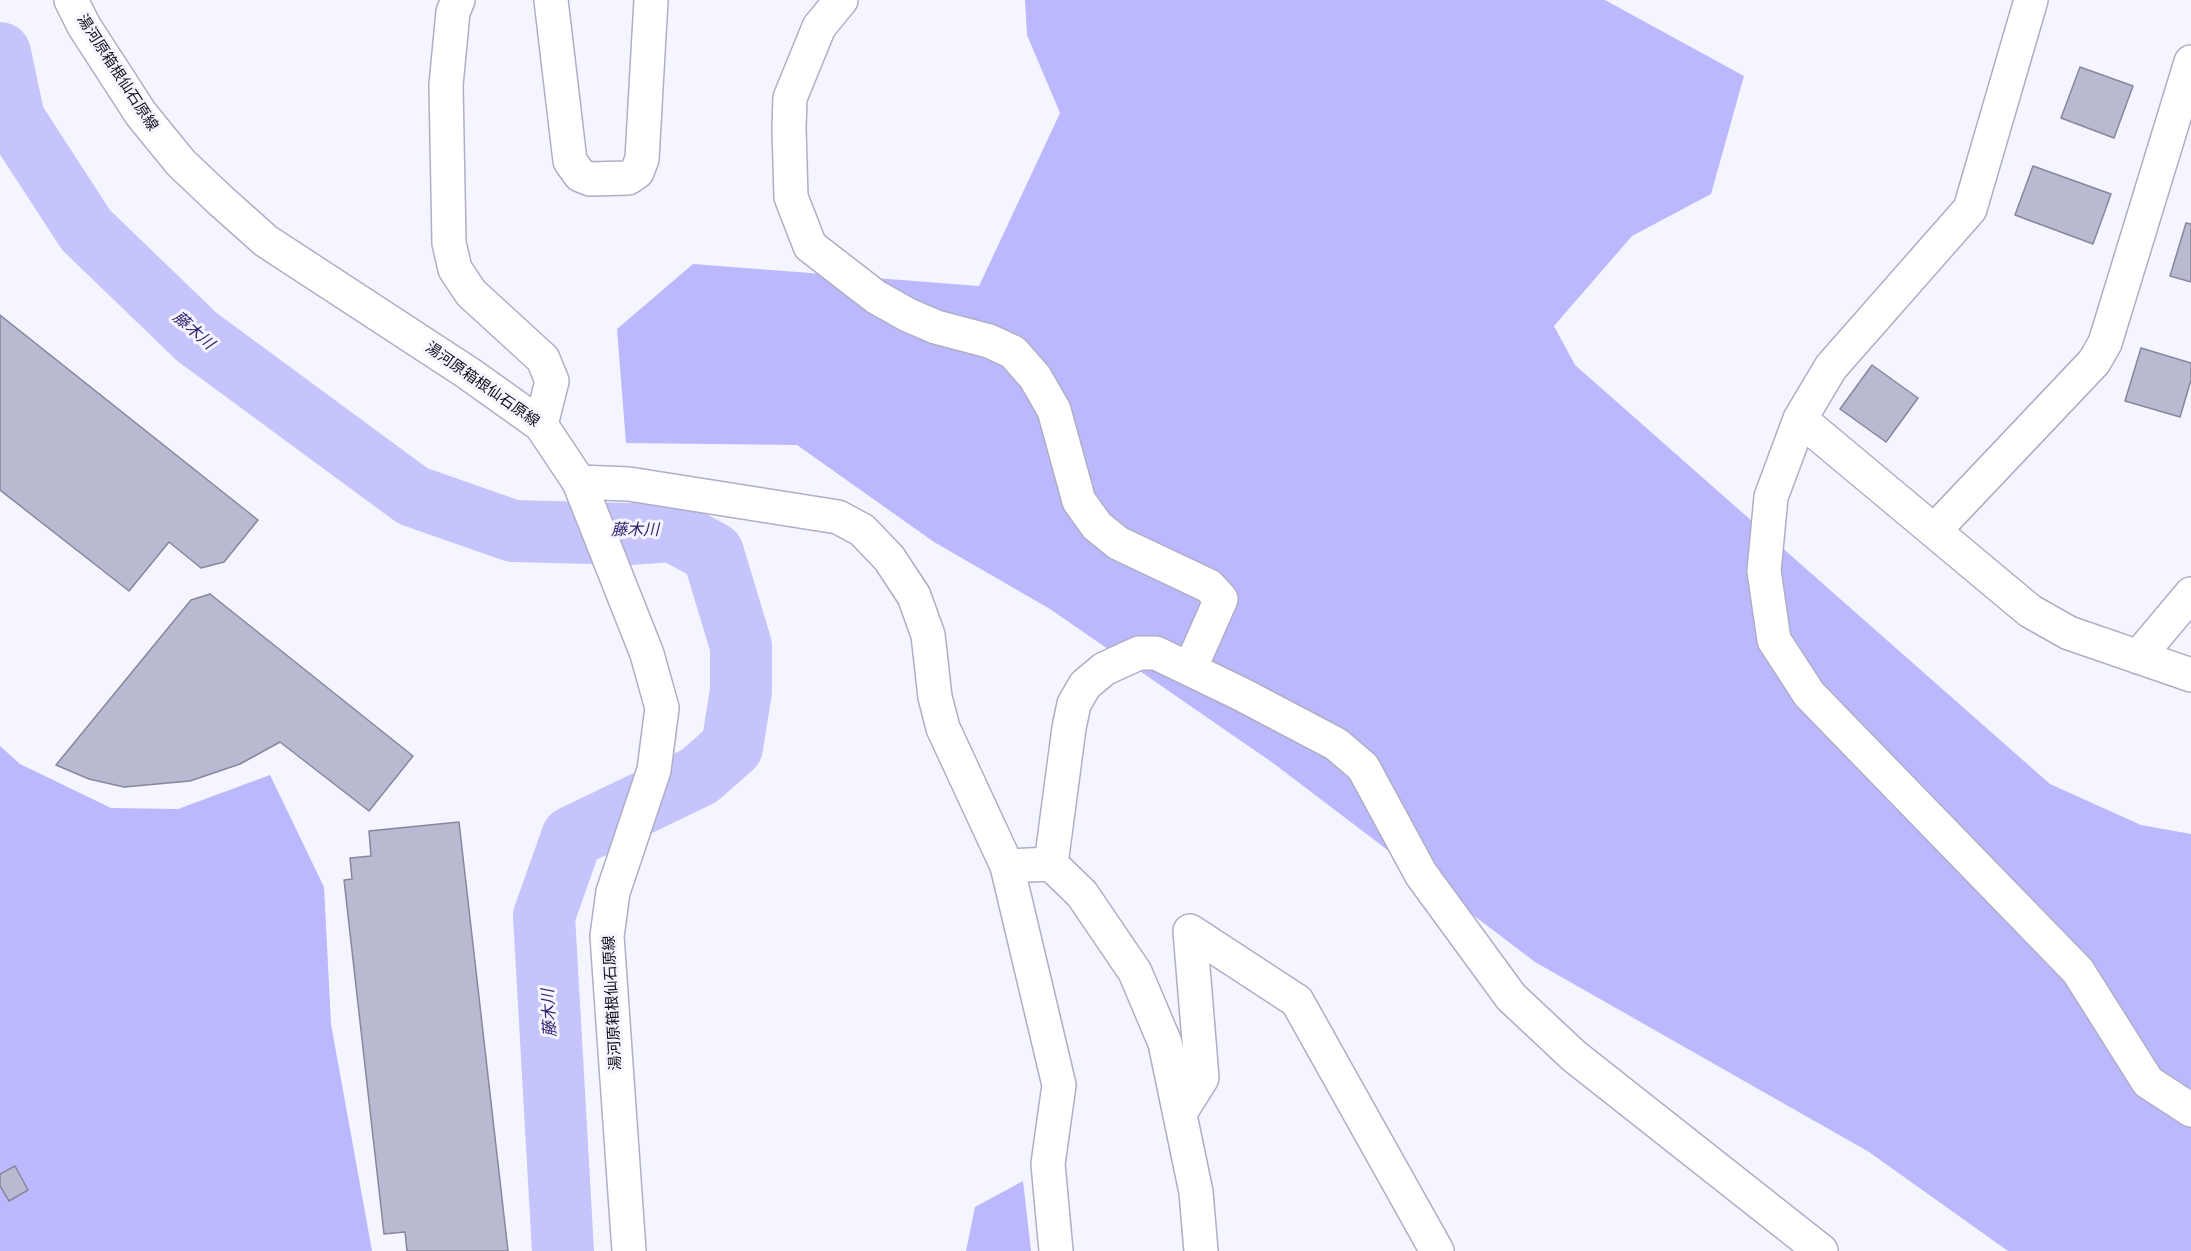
<!DOCTYPE html>
<meta charset="utf-8">
<style>
body{margin:0}
canvas{display:block;background:#f5f5ff}
</style>
<canvas width="2191" height="1251"></canvas>
<script>
const ctx = document.querySelector('canvas').getContext('2d');
ctx.lineJoin = 'round';
function fillPath(path, color) {
  ctx.fillStyle = color;
  ctx.fill(path, 'evenodd');
}
function shape(rows) {
  const path = new Path2D();
  for (const r of rows) {
    path.moveTo(r[0], r[1]);
    for (let i = 2; i < r.length; i += 2) path.lineTo(r[i], r[i + 1]);
  }
  return path;
}
function trace(path, color, width, dash) {
  ctx.strokeStyle = color;
  ctx.lineWidth = width;
  ctx.lineCap = dash ? 'butt' : 'round';
  ctx.setLineDash(dash || []);
  ctx.stroke(path);
}
function drawText(font, color, halo, rows, align = 'center') {
  ctx.font = font + ' "Archivo Narrow","Noto Sans JP",sans-serif';
  ctx.lineWidth = 6;
  ctx.setLineDash([]);
  ctx.textBaseline = 'middle';
  ctx.strokeStyle = halo;
  ctx.fillStyle = color;
  for (const [text, x, y, turn = 0] of rows) {
    ctx.save();
    ctx.translate(x, y);
    ctx.rotate((+turn || 0) * Math.PI / 180);
    ctx.textAlign = isNaN(turn) ? turn : align;
    if (halo) ctx.strokeText(text, 0, 0);
    ctx.fillText(text, 0, 0);
    ctx.restore();
  }
}
const forest = shape([
 [1025,0,1605,0,1744,76,1711,194,1632,236,1554,326,1575,365,2050,784,2141,825,2191,834,2191,1251,2008,1251,1869,1152,1535,962,1273,763,1050,609,934,542,797,445,626,443,617,329,693,264,979,286,1060,113,1027,35],
 [0,746,20,764,111,808,178,809,270,775,324,887,331,1024,372,1251,0,1251],
 [1023,1181,1031,1251,966,1251,975,1207]
]);
const river = shape([
 [0,53,14,119,86,230,197,337,413,496,513,531,629,534,673,531,713,553,741,646,741,691,732,747,699,776,572,837,544,916,563,1251]
]);
const building = shape([
 [2080,67,2133,86,2114,138,2061,118,2080,67],
 [2033,166,2111,194,2093,244,2015,215,2033,166],
 [2186,223,2191,224,2191,282,2170,276,2186,223],
 [0,315,258,520,224,562,201,568,169,542,129,591,0,490,0,315],
 [2141,348,2191,363,2191,380,2180,417,2125,401,2141,348],
 [1872,365,1918,398,1886,442,1840,409,1872,365],
 [210,594,413,756,369,811,280,742,240,764,190,781,124,787,89,779,56,765,191,600,210,594],
 [459,822,508,1251,407,1251,405,1232,384,1234,344,880,352,879,350,858,371,856,369,831,459,822],
 [15,1166,28,1190,9,1201,0,1186,0,1174,15,1166]
]);
const minor = shape([
 [458,0,453,12,446,85,449,243,455,269,471,293,543,359,552,381,541,425],
 [551,0,570,161,580,175,590,179,628,178,637,172,642,159,651,0],
 [841,0,819,27,790,98,789,128,791,197,810,246,876,297,908,315,936,327,989,341,1013,352,1035,377,1054,410,1079,501,1097,526,1118,543,1209,586,1221,599,1190,669],
 [2031,0,1970,209,1831,367,1800,419,1771,497,1764,571,1774,640,1809,694,2078,971,2148,1082,2191,1110],
 [1800,419,2030,611,2069,633,2191,675],
 [579,482,629,484,838,517,862,530,889,558,914,596,928,635,935,697,943,728,1007,866,1051,864,1069,728,1074,704,1085,685,1104,669,1139,653,1156,653,1241,694,1336,744,1363,767,1421,874,1511,997,1574,1056,1821,1251],
 [1934,531,2094,362,2105,343,2191,62],
 [2138,657,2191,594],
 [1051,864,1082,894,1135,972,1165,1043,1196,1192,1201,1251],
 [1007,866,1059,1085,1048,1164,1056,1251],
 [1180,1113,1202,1078,1190,931,1297,1001,1437,1251]
]);
const major = shape([
 [71,0,84,26,141,114,181,163,220,200,266,241,468,373,541,425,579,482,647,654,662,708,654,770,613,892,607,936,629,1251]
]);
const streetNames = [
 ["湯河原箱根仙石原線",117,73,57],
 ["湯河原箱根仙石原線",482,385,35],
 ["湯河原箱根仙石原線",613,1003,-93]
];
const waterNames = [
 ["藤木川",193,331,41],
 ["藤木川",635,531],
 ["藤木川",550,1013,-93]
];
fillPath(forest, '#bbb8fe');
trace(river, '#c6c4fc', 62);
fillPath(building, '#bab9d2');
trace(building, '#87869e', 1.5);
trace(minor, '#aeaec7', 36);
trace(major, '#aeaec7', 36);
trace(minor, '#fff', 33);
trace(major, '#fff', 33);
drawText('15px', '#13121b', '#f5f5ff', streetNames);
drawText('italic 16px', '#31216f', '#f5f5ff', waterNames);
</script>
